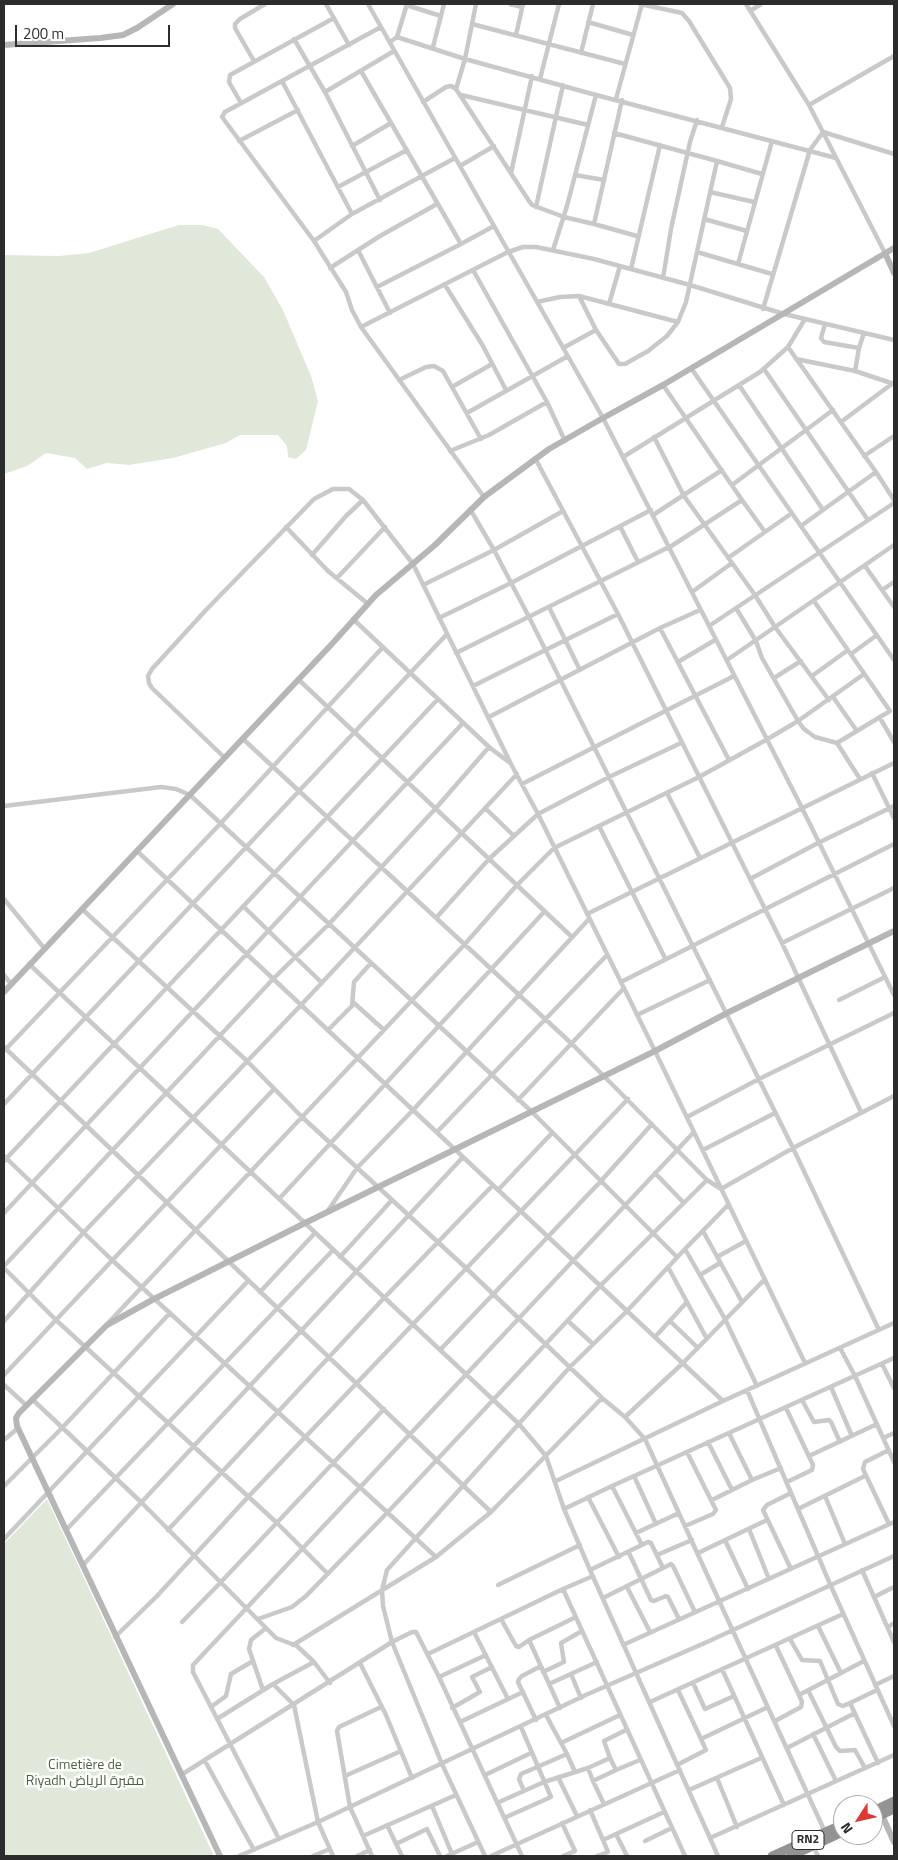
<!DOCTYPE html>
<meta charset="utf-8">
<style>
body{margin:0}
#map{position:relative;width:898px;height:1860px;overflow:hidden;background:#fff;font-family:"Titillium Web",sans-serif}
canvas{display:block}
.frame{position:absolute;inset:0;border:5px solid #2c2c2c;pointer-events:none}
.north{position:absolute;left:833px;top:1795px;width:50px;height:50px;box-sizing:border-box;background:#fff;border:1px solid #ababab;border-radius:50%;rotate:235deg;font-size:14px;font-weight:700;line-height:20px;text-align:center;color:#2c2c2c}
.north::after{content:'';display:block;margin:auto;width:18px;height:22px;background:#de3832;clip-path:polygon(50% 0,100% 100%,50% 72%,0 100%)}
.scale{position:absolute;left:15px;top:25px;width:155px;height:22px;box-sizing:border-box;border:2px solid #2c2c2c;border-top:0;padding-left:6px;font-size:15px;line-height:18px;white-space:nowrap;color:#2c2c2c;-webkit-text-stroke:4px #fff;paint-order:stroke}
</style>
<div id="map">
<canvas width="898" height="1860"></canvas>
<div class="frame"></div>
<div class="north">N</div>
<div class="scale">200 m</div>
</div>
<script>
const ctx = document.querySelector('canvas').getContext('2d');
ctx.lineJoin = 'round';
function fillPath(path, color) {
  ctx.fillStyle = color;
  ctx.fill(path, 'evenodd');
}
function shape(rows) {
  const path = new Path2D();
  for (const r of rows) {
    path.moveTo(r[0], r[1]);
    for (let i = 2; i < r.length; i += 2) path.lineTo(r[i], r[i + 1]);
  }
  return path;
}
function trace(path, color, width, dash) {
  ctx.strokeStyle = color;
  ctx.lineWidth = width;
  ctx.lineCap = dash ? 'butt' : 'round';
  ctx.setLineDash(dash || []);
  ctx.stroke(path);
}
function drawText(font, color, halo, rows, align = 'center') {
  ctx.font = font + ' "Titillium Web",Cairo,sans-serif';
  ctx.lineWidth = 5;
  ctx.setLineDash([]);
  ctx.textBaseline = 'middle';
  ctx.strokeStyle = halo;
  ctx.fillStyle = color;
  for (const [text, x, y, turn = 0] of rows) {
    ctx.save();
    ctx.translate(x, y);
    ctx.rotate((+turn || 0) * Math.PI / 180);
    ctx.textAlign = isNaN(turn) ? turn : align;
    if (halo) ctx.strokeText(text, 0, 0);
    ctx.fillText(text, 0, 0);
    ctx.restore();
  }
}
const green = shape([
 [179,225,203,225,218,229,264,277,283,310,311,376,318,401,306,450,296,459,288,457,287,446,278,435,240,435,226,443,173,458,129,465,107,463,87,469,75,458,46,453,27,466,4,474,4,255,59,256,89,253],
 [47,1499,214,1856,4,1856,4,1544]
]);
const street = shape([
 [326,4,349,45],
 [368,4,603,418,802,808,894,995],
 [510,4,522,7],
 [640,4,682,13,689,21,730,88,731,99,722,127],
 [746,4,809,105,885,253],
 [406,5,441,16],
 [750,11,761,4],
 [588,22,633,35],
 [472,24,625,64],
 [381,27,225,112,222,117,314,241,346,292,352,310,361,327,484,497],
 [516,35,523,4],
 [397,37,407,4],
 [294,39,325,92,380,200],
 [390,42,397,37,465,59,596,95,836,158],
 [433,47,444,4],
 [581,53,593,4],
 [254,61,235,28,235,24,240,19,265,4],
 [361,71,461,244,494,226],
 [540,79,559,4],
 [282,81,352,214],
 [456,89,465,59,476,4],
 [325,92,394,51],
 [461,95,588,125],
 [616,99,642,4],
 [423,102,446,87,451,86,456,89,529,201,532,205,564,217,594,224,637,236],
 [241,103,229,82,230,75,334,18],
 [809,105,894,56],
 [614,133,717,161],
 [239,141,298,110],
 [352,146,391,123],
 [460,166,494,146],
 [511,173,532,76],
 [575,175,604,180],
 [338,187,407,150],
 [710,192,754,202],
 [536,207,563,85],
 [704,219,747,231],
 [594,224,622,100],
 [314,241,352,214,455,158],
 [358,250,390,313],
 [553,250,567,206,596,95],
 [697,252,772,274],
 [738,264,772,141],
 [330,268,380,236,437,204],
 [631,269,660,145],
 [473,270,547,402,565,441],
 [663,278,671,229,690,142,697,120],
 [445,285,483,346,506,390],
 [377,287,461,244],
 [579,296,596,330,619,364,625,364,648,351,667,336,678,322],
 [537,302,560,297,579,296,678,322,686,302,717,161,762,174],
 [609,304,620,266],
 [763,309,810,150,823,132,894,154],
 [825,324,821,338,824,342,859,348,864,333],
 [361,327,508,252,523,247,536,247,594,259,690,285,784,314,894,340],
 [788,347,876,472,823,510],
 [563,348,596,330],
 [796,359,855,371,859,348],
 [691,368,894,660],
 [764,369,868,520],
 [855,371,894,384],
 [399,380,426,367,434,366,443,371,481,439],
 [663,385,742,500,670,547],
 [739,385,823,510,801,526],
 [452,387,492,364],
 [467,413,568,356],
 [841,422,893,383],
 [654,437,684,496,755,595,775,627,829,700],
 [450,451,489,435,547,402],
 [864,456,894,436],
 [623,457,760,372,788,347,805,319],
 [535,458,618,614,782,943,861,1112],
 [876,472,894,500],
 [732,485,833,410],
 [742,500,765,532],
 [470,509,494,550,529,617,609,777,793,1148,879,1330],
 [653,515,722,470],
 [620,526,638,562],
 [286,527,328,571,368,604],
 [312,555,346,516,363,500],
 [728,558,792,513],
 [865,566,894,607],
 [337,578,385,527],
 [423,585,494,550,563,511],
 [882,590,894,582],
 [692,592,732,563],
 [814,601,890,711,837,743,860,779],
 [549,607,580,670],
 [736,608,756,641,762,658,798,721,804,729,815,737,837,743],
 [439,618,511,583,651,510],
 [353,619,489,747,510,763],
 [709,626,894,503],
 [660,628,729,760],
 [456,653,669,547],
 [851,654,877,635],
 [727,660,894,545],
 [678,662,715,640],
 [812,676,848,650],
 [774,678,801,661],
 [299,680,572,937],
 [473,686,618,614],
 [833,697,857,731],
 [489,717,660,628,700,610],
 [880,718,894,742],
 [243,739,571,1043,707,1180,721,1189,793,1148,894,1096],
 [225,758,152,688,149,683,148,676,152,669,205,611,314,499,333,489,349,489,363,500,413,564,511,764,538,814,655,1051,805,1363],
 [872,773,894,818],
 [522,784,734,676],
 [667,793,700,858],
 [4,806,161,787,176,789,190,795,531,1111,677,1257],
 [485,808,513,835],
 [599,826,665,958],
 [137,851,723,1401],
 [750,879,818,843,894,806],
 [4,899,44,948],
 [243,906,322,983],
 [82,909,247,1061,302,1117,466,1268,602,1398,625,1417,645,1439,825,1832],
 [587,914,894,763],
 [436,918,489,859,538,814,609,777,681,743],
 [782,943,894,888],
 [29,964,519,1424,546,1456,564,1509,590,1570,718,1856],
 [4,975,11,984],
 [621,982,894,844],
 [839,1000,885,977],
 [354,1003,384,1030],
 [637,1015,710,980],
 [328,1030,352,1006,354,982,371,963],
 [4,1047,491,1512,436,1557,293,1645],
 [5,1050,221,823,383,647],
 [518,1100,624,988],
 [4,1104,447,634],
 [687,1117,759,1079,894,1013],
 [437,1132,607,955],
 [703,1150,775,1113],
 [4,1156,112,1260,436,1557],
 [4,1161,438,699],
 [655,1173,683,1202],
 [498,1190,552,1133],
 [279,1199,544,912],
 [327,1212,357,1168,413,1110,589,919],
 [4,1213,463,723],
 [703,1231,742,1302],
 [685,1249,725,1319,757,1386],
 [340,1257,392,1200],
 [717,1257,746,1241],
 [4,1266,273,979,329,924,436,808,489,747],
 [668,1267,707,1339],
 [4,1268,56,1320,276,1522,328,1574],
 [700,1275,720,1263],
 [260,1292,315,1233],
 [4,1321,84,1232,301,1005,517,774],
 [568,1321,593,1344],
 [670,1321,698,1348],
 [109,1322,464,945,516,886,554,848,699,777,766,740,798,721,864,674],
 [655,1337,687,1302],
 [840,1348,855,1376,894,1462],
 [440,1350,601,1181,652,1124],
 [882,1364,894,1388],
 [4,1375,274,1089],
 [4,1385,26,1405],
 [831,1387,852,1436],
 [747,1390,830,1584,894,1726],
 [32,1399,141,1502,276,1638,297,1646,314,1662,330,1683],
 [802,1400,814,1422,829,1420,831,1422,840,1442],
 [786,1408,813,1465,812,1470,787,1482],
 [625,1417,683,1363,765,1279],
 [729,1433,752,1480,781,1468],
 [883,1438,894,1433],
 [4,1440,18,1428],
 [708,1442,732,1490,752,1480],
 [889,1450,865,1462,863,1469,889,1524],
 [809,1456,877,1424],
 [634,1476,656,1524],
 [556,1481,723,1401,894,1323],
 [4,1486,62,1428,170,1313],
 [612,1486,894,1358],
 [791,1493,767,1505,763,1510,791,1569],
 [825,1496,845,1544],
 [588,1497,619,1557],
 [712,1500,732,1490],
 [564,1509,612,1486,642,1545],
 [798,1509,865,1476],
 [491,1512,602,1398],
 [685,1526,713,1514,716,1510,687,1452],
 [749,1529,769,1579],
 [66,1530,333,1250],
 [168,1530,384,1298,493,1185],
 [636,1533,679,1513],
 [4,1539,248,1281],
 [725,1540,748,1589],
 [629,1553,651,1600,654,1601,666,1596,668,1597,679,1619],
 [698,1553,767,1520],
 [657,1555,692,1540],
 [83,1565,463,1157],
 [590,1570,648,1542,651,1543,663,1568,671,1564,673,1566,695,1612],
 [862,1570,894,1642],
 [498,1585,580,1545],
 [627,1587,650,1632],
 [563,1589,685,1856],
 [874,1597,894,1587],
 [603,1598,663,1568],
 [258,1619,292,1607,306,1596,387,1513,600,1286,707,1180],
 [501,1619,516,1646,519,1647,529,1640],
 [182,1622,221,1582,384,1409],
 [818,1626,841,1673],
 [888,1627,894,1623],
 [474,1632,508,1699],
 [115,1637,157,1596,248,1497,628,1099],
 [790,1639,802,1660,820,1661,838,1704,843,1706,850,1703],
 [623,1645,894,1522],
 [776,1646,799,1695,864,1661],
 [428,1654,563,1589,593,1576],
 [360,1663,386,1715,412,1778],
 [722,1669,784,1805],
 [543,1672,564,1662,561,1643,582,1631],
 [571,1674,581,1698],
 [439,1677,486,1655],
 [693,1683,705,1709,734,1696],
 [273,1684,294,1705,318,1822,333,1856],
 [549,1684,597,1662],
 [875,1685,894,1676],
 [263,1690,249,1649,251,1640,266,1628],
 [678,1690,701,1739],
 [808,1690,836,1747,840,1751,855,1750,865,1768],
 [877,1690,850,1703,878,1763],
 [650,1702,843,1614],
 [211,1707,226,1696,231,1674,253,1661],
 [452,1708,480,1692,472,1677,492,1667],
 [560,1708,529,1640,576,1617],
 [217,1719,273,1684,314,1662],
 [536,1720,518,1682,519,1679,522,1676,541,1666],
 [775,1721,801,1707,802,1702,799,1695],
 [460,1722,523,1692],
 [813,1734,836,1781],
 [561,1743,620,1715],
 [787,1748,855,1713],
 [567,1754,575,1772],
 [610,1758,604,1741,626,1730],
 [205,1761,254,1850],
 [677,1765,706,1750,701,1739,768,1707],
 [588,1768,593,1781,616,1770],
 [181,1775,392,1642,412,1632,416,1632,439,1677,522,1856],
 [485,1775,531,1753],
 [345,1776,401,1751],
 [558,1777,577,1816],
 [717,1778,737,1827],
 [593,1781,604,1804],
 [689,1790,761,1758],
 [524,1791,519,1779,521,1774,567,1754,546,1715],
 [497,1803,544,1782,588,1768,610,1758,616,1770,640,1760],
 [432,1806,452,1854],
 [590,1810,603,1840,664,1812],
 [504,1818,551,1797,521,1727],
 [562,1823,575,1851,563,1856],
 [387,1825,402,1856],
 [616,1834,627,1856],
 [363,1836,456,1795],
 [710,1838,894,1755],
 [279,1839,193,1672,193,1665,694,1132],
 [645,1841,672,1828],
 [396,1844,427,1829,440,1856],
 [813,1846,818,1856],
 [239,1856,318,1822,588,1694,707,1642,894,1556],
 [313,1856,330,1849],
 [357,1856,370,1850],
 [372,1856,350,1807,337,1731,339,1727,381,1707],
 [447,1856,478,1842],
 [485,1856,442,1764,392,1642,383,1606,382,1590,387,1570,570,1367,627,1311,685,1249,729,1204],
 [491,1856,680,1770],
 [597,1856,608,1852,603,1840]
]);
const secondary = shape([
 [4,45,100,38,123,35,137,28,173,4],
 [885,253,894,273],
 [4,992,330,646,376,595,435,545,484,497,549,449,603,418,663,385,894,248],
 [882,1815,894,1842],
 [220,1856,17,1426,16,1418,19,1413,107,1325,154,1299,305,1223,655,1051,727,1013,894,931]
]);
const highway = shape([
 [873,1811,894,1801],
 [873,1819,894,1809],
 [772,1856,843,1824],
 [791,1856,843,1832]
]);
const shields = [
 [808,1840,32]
];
const shieldNames = [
 ["RN2",808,1840]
];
const parkNames = [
 ["Cimetière de",85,1766],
 ["Riyadh مقبرة الرياض",85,1782]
];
fillPath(green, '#e0e9d9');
trace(street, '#c9c9c9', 4.5);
trace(secondary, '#b6b6b6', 6);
trace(highway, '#939393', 9);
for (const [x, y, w] of shields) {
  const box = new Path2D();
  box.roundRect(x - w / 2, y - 9.5, w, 19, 4);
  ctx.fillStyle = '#fff';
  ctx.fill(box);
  trace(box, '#2c2c2c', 1);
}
drawText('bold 12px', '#2c2c2c', null, shieldNames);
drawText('14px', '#4a653b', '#fff', parkNames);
</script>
